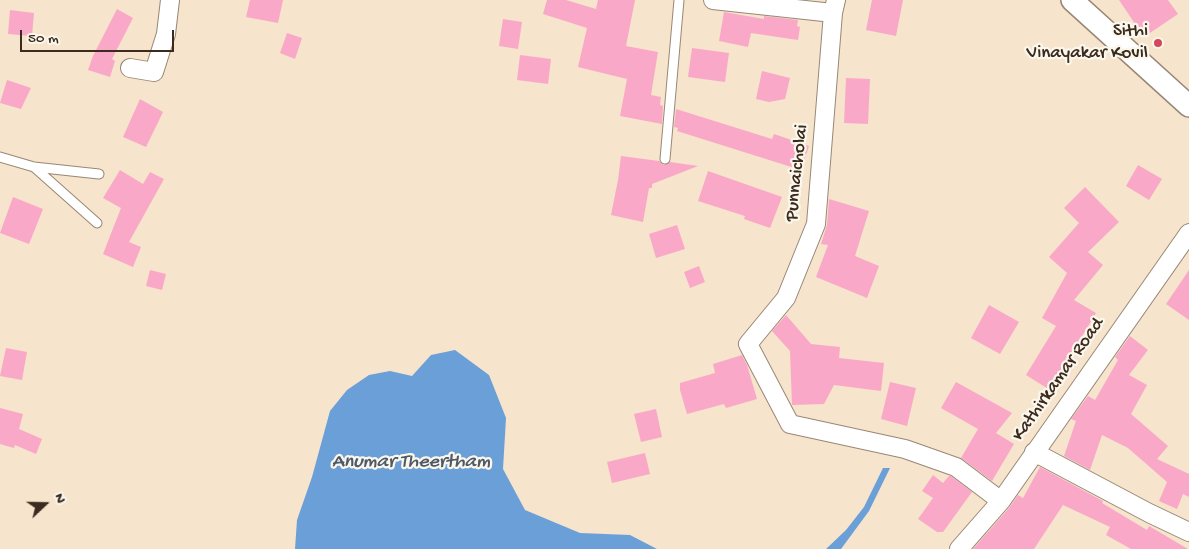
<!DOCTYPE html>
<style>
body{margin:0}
#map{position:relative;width:1189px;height:549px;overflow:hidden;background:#f6e4cc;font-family:"Gochi Hand",sans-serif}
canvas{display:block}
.north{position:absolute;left:20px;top:479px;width:50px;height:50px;-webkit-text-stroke:4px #fbf7ec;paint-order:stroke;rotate:69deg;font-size:14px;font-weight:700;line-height:20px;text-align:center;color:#3b2a1e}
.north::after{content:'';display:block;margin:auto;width:18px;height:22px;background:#3b2a1e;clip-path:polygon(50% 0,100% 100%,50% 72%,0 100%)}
.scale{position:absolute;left:20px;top:30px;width:154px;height:22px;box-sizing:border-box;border:2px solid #3b2a1e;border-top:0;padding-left:6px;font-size:15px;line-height:18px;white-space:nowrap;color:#3b2a1e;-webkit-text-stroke:4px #fbf7ec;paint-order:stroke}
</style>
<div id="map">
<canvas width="1189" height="549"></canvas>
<div class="north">N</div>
<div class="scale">50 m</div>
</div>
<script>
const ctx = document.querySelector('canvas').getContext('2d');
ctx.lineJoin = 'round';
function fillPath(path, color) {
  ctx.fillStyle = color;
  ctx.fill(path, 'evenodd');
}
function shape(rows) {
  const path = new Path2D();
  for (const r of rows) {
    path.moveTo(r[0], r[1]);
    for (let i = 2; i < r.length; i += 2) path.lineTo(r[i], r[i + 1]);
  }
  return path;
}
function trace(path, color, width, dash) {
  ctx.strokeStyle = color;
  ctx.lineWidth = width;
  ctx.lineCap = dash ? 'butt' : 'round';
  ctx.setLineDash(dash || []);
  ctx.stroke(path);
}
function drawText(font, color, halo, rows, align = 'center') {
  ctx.font = font + ' "Gochi Hand",sans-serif';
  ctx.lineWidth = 4.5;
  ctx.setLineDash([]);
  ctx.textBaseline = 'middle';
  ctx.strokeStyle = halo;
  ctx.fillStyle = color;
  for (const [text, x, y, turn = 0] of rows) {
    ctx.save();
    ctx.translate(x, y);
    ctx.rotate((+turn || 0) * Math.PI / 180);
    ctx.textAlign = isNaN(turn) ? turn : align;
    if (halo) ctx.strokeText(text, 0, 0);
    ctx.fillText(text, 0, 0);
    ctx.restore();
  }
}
const water = shape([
 [455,350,489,375,506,418,503,469,525,510,580,533,630,535,657,549,295,549,297,520,312,477,330,411,347,390,369,375,390,371,412,376,431,355],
 [883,468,890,468,869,511,841,549,826,549,846,530,864,507]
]);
const building = shape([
 [250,0,283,0,278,23,246,17],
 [547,0,566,0,596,9,598,0,635,0,626,46,658,52,651,95,661,97,660,105,663,106,662,124,620,116,627,79,578,67,587,28,543,14],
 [872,0,903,0,896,36,866,30],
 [1119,0,1168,0,1178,14,1144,37],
 [117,9,133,18,112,59,115,61,110,77,88,70,93,56],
 [10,10,34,13,32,36,8,34],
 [724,12,764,19,764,16,798,20,797,26,800,27,798,40,751,33,748,47,719,41],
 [503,19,522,22,518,49,499,46],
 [287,33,302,38,295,59,280,53],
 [692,48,729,53,725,82,688,77],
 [520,55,551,59,548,84,517,80],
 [762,71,790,78,785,99,769,102,756,99],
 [846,78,870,79,868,124,844,123],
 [7,80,31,88,21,109,0,103],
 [140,99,163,112,146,147,123,137],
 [676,109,772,139,774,134,809,146,801,170,677,131,678,128,674,127],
 [621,156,659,161,664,165,670,162,698,166,652,184,652,188,649,188,643,222,611,215,618,180],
 [1138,165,1162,179,1149,200,1126,186],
 [120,170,143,184,150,172,164,179,129,242,141,247,133,267,103,254,121,208,103,198],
 [708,171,782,197,770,228,744,219,745,216,698,201],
 [1085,187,1119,222,1088,252,1103,265,1074,300,1096,313,1050,390,1026,375,1056,326,1042,318,1067,273,1049,257,1079,223,1064,208],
 [13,197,43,209,29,244,0,233],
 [829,199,869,211,855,256,879,266,867,298,816,277,828,245,821,244,827,225],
 [677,225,685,249,656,258,649,234],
 [699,266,705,282,690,288,684,272],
 [150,270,166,274,162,290,146,286],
 [1189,270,1189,320,1166,304],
 [989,305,1019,322,1000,354,971,338],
 [786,315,811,344,840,347,839,358,884,363,881,391,834,385,824,404,792,405,790,351,772,331],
 [1130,336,1148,350,1129,375,1147,385,1131,414,1168,446,1157,459,1189,474,1189,497,1183,494,1177,509,1159,501,1167,482,1128,448,1102,435,1090,470,1064,456,1076,421,1071,419,1088,396,1095,400,1118,360,1115,357],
 [6,348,27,352,22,380,0,376],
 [742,355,747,365,757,399,726,408,724,404,687,414,680,390,680,383,715,373,713,364],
 [890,382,916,388,907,426,881,419],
 [956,382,1012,413,996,433,1014,444,992,481,961,458,978,429,941,408],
 [0,408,23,414,19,429,42,439,36,454,15,445,14,448,0,444],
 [656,409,662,437,641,442,634,414],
 [645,453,650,474,612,483,607,462],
 [1040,467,1103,501,1102,503,1147,530,1149,526,1188,549,1131,549,1106,535,1110,527,1063,505,1034,549,973,549,1009,508,1018,495,1023,498],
 [933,475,943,483,949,476,951,476,972,492,943,532,937,532,918,519,933,498,922,491]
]);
const service = shape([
 [0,157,34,167,99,174],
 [665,159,679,0],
 [34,167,97,223]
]);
const minor = shape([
 [713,0,833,13],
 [836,0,833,13,816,224,786,298,748,344,790,424,905,449,956,467,1001,501],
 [130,68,154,72,166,34,170,0],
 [1034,452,1149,513,1189,532],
 [959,549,1001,501,1189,233]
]);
const tertiary = shape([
 [1072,0,1189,106]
]);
const markers = [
 [1158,43,5,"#d1495b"]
];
const poiNames = [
 ["Sithi",1148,32],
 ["Vinayakar Kovil",1148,54]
];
const streetNames = [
 ["Punnaicholai",798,173,-84],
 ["Kathirkamar Road",1059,380,-55]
];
const waterNames = [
 ["Anumar Theertham",411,463]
];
fillPath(water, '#6a9fd7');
fillPath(building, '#faa8c8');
trace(service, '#988775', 11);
trace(minor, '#988775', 20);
trace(tertiary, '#988775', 24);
trace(service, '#fff', 9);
trace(minor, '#fff', 18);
trace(tertiary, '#fff', 21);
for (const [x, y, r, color] of markers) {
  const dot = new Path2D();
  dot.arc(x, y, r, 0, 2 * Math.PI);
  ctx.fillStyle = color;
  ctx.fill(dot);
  trace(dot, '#fbf7ec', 2);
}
drawText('19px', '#3b2a1e', '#fbf7ec', poiNames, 'right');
drawText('19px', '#3b2a1e', '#fbf7ec', streetNames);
drawText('italic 20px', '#4e5968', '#fbf7ec', waterNames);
</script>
